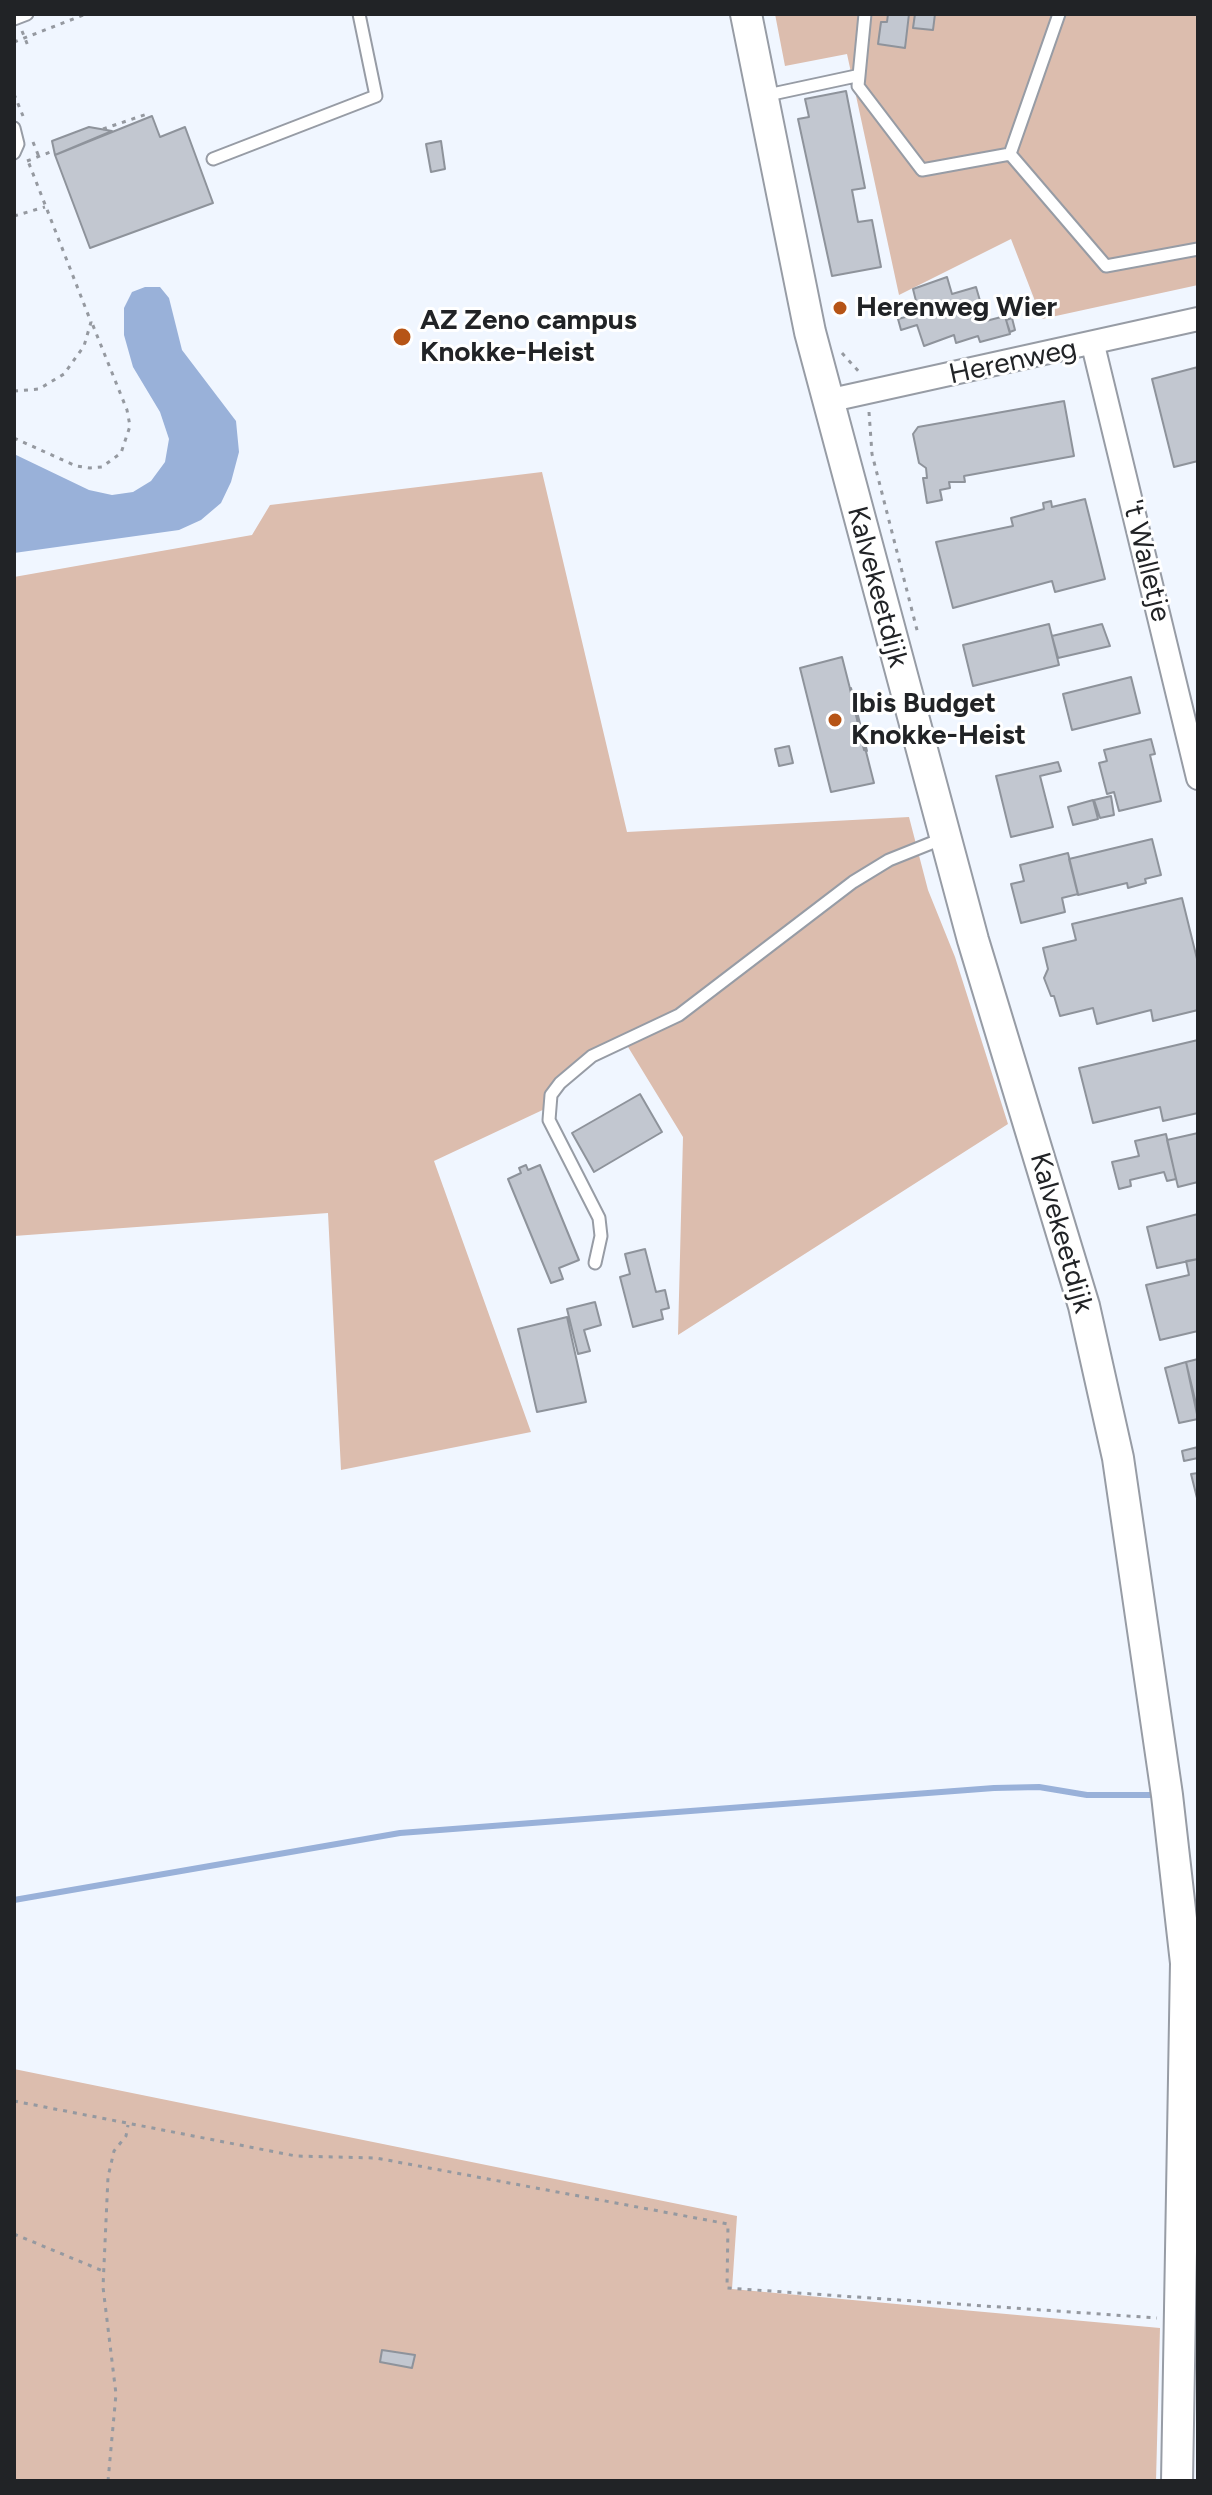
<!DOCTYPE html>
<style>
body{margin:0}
#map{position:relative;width:1212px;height:2495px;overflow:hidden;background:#f0f6ff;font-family:Figtree,sans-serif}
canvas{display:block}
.frame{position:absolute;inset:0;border:16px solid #212326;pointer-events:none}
</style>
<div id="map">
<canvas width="1212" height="2495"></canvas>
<div class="frame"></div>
</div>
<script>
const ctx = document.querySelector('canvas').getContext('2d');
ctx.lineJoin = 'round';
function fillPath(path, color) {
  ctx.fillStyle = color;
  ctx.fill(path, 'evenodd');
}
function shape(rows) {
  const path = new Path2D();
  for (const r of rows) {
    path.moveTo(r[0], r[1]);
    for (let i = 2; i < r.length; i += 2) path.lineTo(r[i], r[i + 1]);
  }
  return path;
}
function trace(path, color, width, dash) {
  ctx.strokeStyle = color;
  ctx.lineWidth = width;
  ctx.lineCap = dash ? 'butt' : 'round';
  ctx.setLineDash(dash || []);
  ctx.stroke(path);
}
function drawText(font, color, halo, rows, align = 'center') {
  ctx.font = font + ' Figtree,sans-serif';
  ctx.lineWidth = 6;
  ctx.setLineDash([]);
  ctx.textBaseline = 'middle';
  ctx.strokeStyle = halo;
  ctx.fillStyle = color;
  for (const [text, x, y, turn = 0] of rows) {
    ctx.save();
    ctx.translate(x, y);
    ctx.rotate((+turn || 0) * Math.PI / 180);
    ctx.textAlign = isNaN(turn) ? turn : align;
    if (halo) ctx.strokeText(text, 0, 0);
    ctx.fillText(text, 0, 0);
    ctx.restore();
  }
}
const green = shape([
 [775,14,1198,14,1198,285,1042,319,1011,239,899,295,847,54,785,66],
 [542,472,627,832,909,817,928,890,955,957,1008,1124,678,1335,683,1137,625,1042,575,1066,549,1107,434,1161,531,1432,341,1470,328,1213,14,1236,14,577,252,535,270,505],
 [14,2069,737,2216,732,2289,1160,2328,1156,2481,14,2481]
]);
const water = shape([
 [145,287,160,287,169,298,182,350,236,421,239,452,231,482,221,503,201,520,179,530,14,553,14,454,89,490,112,495,133,492,151,481,165,462,169,439,160,412,133,367,124,335,124,308,132,292]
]);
const stream = shape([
 [14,1900,400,1833,994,1788,1039,1787,1087,1795,1151,1795]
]);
const building = shape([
 [888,14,909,14,905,48,878,44,881,22,887,22,888,14],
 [915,14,935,14,933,30,913,28,915,14],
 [846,91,865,188,852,190,858,222,872,220,881,267,832,276,798,119,809,117,805,99,846,91],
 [152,116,160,137,185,127,213,203,90,248,55,155,152,116],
 [89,127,112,131,55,155,52,141,89,127],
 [441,141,445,169,431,172,426,144,441,141],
 [947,277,952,294,976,287,986,321,1005,316,1010,334,980,342,978,336,956,343,954,335,924,346,917,325,901,330,898,319,913,315,910,303,916,301,913,289,947,277],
 [1012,318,1015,330,1010,332,1006,320,1012,318],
 [1198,367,1198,461,1174,467,1152,379,1198,367],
 [1064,401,1074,456,964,476,965,482,949,482,950,488,940,490,942,500,927,503,923,478,927,478,926,468,919,463,913,434,918,427,1064,401],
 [1085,499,1105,579,1055,592,1052,581,953,608,936,542,1013,526,1011,518,1044,509,1043,503,1051,501,1052,507,1085,499],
 [1049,624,1059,665,973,686,963,645,1049,624],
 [1102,624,1110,646,1058,658,1052,636,1102,624],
 [842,657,874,783,831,792,800,668,842,657],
 [1131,677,1140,713,1072,730,1063,694,1131,677],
 [850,689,851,688,867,751,864,750,850,689],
 [1151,739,1155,754,1150,755,1161,801,1119,811,1114,792,1107,794,1099,763,1107,761,1104,750,1151,739],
 [789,746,793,763,779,766,775,749,789,746],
 [1058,762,1061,771,1040,776,1053,827,1011,837,996,776,1058,762],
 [1111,796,1114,815,1100,818,1094,800,1111,796],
 [1093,800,1098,819,1073,825,1068,807,1093,800],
 [1152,839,1161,875,1145,879,1146,883,1128,888,1127,883,1078,895,1069,859,1152,839],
 [1068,853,1078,894,1062,898,1065,912,1021,923,1011,884,1024,881,1020,865,1068,853],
 [1182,898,1198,963,1198,1010,1153,1021,1151,1010,1097,1024,1093,1008,1060,1016,1054,996,1051,996,1044,978,1048,969,1043,948,1076,940,1072,924,1182,898],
 [1198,1040,1198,1113,1163,1121,1160,1107,1093,1123,1079,1068,1198,1040],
 [640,1094,662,1132,594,1172,572,1133,640,1094],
 [1198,1133,1198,1182,1178,1187,1167,1140,1198,1133],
 [1166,1134,1176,1179,1167,1181,1164,1172,1130,1180,1131,1186,1119,1189,1112,1162,1139,1156,1135,1141,1166,1134],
 [526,1165,528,1170,540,1165,579,1260,559,1268,563,1279,551,1283,508,1179,521,1173,519,1168,526,1165],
 [1198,1214,1198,1259,1157,1268,1147,1227,1198,1214],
 [645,1249,656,1292,665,1290,669,1308,661,1310,663,1319,633,1327,620,1277,630,1274,625,1254,645,1249],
 [1198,1259,1198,1331,1160,1340,1146,1285,1189,1275,1186,1261,1198,1259],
 [595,1302,601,1325,584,1330,590,1351,578,1354,567,1309,595,1302],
 [567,1317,586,1402,537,1412,518,1329,567,1317],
 [1198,1359,1198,1412,1186,1362,1198,1359],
 [1186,1362,1198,1419,1179,1423,1165,1368,1186,1362],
 [1198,1447,1198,1458,1184,1461,1182,1451,1198,1447],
 [1198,1473,1198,1502,1191,1474,1198,1473],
 [382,2350,415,2355,412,2368,380,2362,382,2350]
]);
const path = shape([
 [22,31,28,46],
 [14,42,86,14],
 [14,94,23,116],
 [103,129,150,113],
 [33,142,39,157],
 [27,161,53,151],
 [14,216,45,207],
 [842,353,861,374],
 [14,391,39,389,64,374,84,346,91,322,28,161],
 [869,412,872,454,918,634],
 [14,438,76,466,90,468,102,467,121,453,130,426,127,410,92,323],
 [14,2101,296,2156,376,2158,728,2224,727,2288,1157,2318],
 [14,2234,103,2271],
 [108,2481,116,2394,103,2287,108,2177,114,2151,126,2136,128,2125]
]);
const lane = shape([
 [865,14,858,86,922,170,1010,154,1106,266,1198,249],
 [14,19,27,14],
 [763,96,856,76],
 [14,128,18,144,14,153],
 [1010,154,1059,14],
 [213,159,376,96,359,14],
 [595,1263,601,1236,599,1218,549,1120,551,1095,560,1083,592,1056,679,1015,853,882,889,860,944,838]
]);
const street = shape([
 [1093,345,1198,778],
 [827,401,1198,319]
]);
const secondary = shape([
 [746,14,810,332,973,940,1084,1306,1118,1458,1167,1795,1186,1963,1177,2481]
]);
const markers = [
 [840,308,8,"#b65416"],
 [402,337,10,"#b65416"],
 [835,720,8,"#b65416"]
];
const poiNames = [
 ["Herenweg Wier",856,308],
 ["AZ Zeno campus",420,321],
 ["Knokke-Heist",420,353],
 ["Ibis Budget",851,704],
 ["Knokke-Heist",851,736]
];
const streetNames = [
 ["Herenweg",1013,362,-12],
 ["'t Walletje",1146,561,76],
 ["Kalvekeetdijk",877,587,75],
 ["Kalvekeetdijk",1061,1233,74]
];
fillPath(green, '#dcbdae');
fillPath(water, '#99b1d9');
trace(stream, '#99b1d9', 6);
fillPath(building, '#c2c7d0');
trace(building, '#8e939b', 2);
trace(lane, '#979ca5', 15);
trace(street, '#979ca5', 26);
trace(secondary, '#979ca5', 34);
trace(path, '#9599a0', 3, [4, 6]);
trace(lane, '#fff', 11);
trace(street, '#fff', 22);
trace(secondary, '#fff', 30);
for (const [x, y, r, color] of markers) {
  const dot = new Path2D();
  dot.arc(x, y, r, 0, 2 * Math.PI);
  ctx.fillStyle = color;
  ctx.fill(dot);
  trace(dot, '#fff', 3);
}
drawText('bold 28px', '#212326', '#fff', poiNames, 'left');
drawText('28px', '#212326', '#fff', streetNames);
</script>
